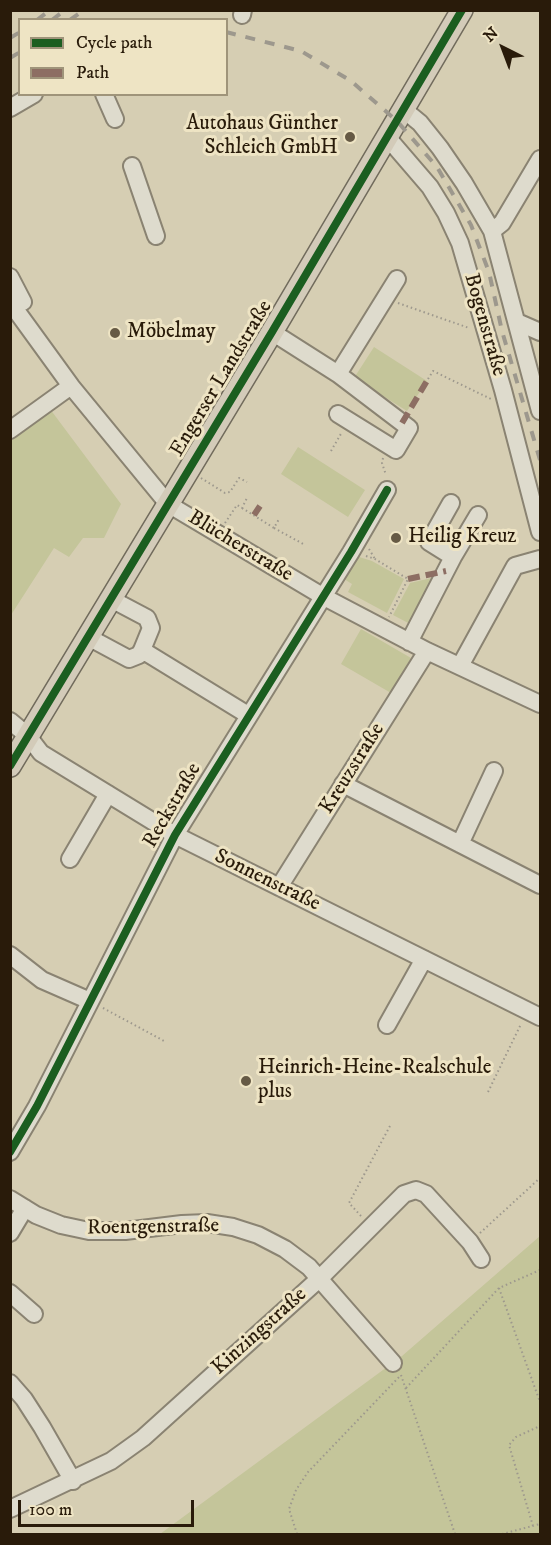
<!DOCTYPE html>
<meta charset="utf-8">
<style>
body{margin:0}
#map{position:relative;width:551px;height:1545px;overflow:hidden;background:#d6ceb3;font-family:"IM FELL DW Pica",serif}
canvas{display:block}
.frame{position:absolute;inset:0;border:12px solid #291b0a;pointer-events:none}
.legend{position:absolute;left:18px;top:18px;width:210px;height:78px;box-sizing:border-box;background:#eee4c4;border:2px solid #9f947a;margin:0;padding:8px 10px;list-style:none;font-size:18px;color:#291b0a}
.legend li{display:flex;align-items:center;gap:12px;height:30px}
.legend b{width:30px;border:2px solid #9f947a}
.north{position:absolute;left:473px;top:18px;width:60px;height:60px;-webkit-text-stroke:4px #eee4c4;paint-order:stroke;rotate:318deg;font-size:16px;font-weight:700;line-height:24px;text-align:center;color:#291b0a}
.north::after{content:'';display:block;margin:auto;width:21px;height:27px;background:#291b0a;clip-path:polygon(50% 0,100% 100%,50% 72%,0 100%)}
.scale{position:absolute;left:18px;top:1500px;width:176px;height:27px;box-sizing:border-box;border:3px solid #291b0a;border-top:0;padding-left:8px;font-size:18px;line-height:21px;white-space:nowrap;color:#291b0a;-webkit-text-stroke:4px #eee4c4;paint-order:stroke}
</style>
<div id="map">
<canvas width="551" height="1545"></canvas>
<div class="frame"></div>
<ul class="legend">
<li><b style="height:8px;background:#1b5e20"></b>Cycle path</li>
<li><b style="height:8px;background:#8d6e63"></b>Path</li>
</ul>
<div class="north">N</div>
<div class="scale">100 m</div>
</div>
<script>
const ctx = document.querySelector('canvas').getContext('2d');
ctx.lineJoin = 'round';
function fillPath(path, color) {
  ctx.fillStyle = color;
  ctx.fill(path, 'evenodd');
}
function shape(rows) {
  const path = new Path2D();
  for (const r of rows) {
    path.moveTo(r[0], r[1]);
    for (let i = 2; i < r.length; i += 2) path.lineTo(r[i], r[i + 1]);
  }
  return path;
}
function trace(path, color, width, dash) {
  ctx.strokeStyle = color;
  ctx.lineWidth = width;
  ctx.lineCap = dash ? 'butt' : 'round';
  ctx.setLineDash(dash || []);
  ctx.stroke(path);
}
function drawText(font, color, halo, rows, align = 'center') {
  ctx.font = font + ' "IM FELL DW Pica",serif';
  ctx.lineWidth = 6;
  ctx.setLineDash([]);
  ctx.textBaseline = 'middle';
  ctx.strokeStyle = halo;
  ctx.fillStyle = color;
  for (const [text, x, y, turn = 0] of rows) {
    ctx.save();
    ctx.translate(x, y);
    ctx.rotate((+turn || 0) * Math.PI / 180);
    ctx.textAlign = isNaN(turn) ? turn : align;
    if (halo) ctx.strokeText(text, 0, 0);
    ctx.fillText(text, 0, 0);
    ctx.restore();
  }
}
const green = shape([
 [374,347,427,381,407,411,354,378],
 [50,409,121,504,104,538,83,538,69,557,54,548,11,615,11,437],
 [298,447,365,490,348,517,281,474],
 [356,556,372,561,404,579,387,613,348,592,352,584,344,579],
 [440,576,414,626,393,615,410,583],
 [361,629,411,658,391,693,341,664],
 [540,1236,540,1534,160,1534,402,1356]
]);
const path = shape([
 [398,303,469,328],
 [428,379,433,371,491,399],
 [331,451,342,432],
 [383,458,382,463,386,475],
 [201,478,225,493,230,492,239,478,247,482],
 [242,508,274,528,279,519],
 [225,523,237,505,242,508,247,498],
 [274,528,305,545],
 [369,549,375,559],
 [366,556,375,559,408,579,389,617],
 [103,1008,166,1042],
 [488,1092,521,1024],
 [361,1216,349,1203,391,1124],
 [480,1233,540,1178],
 [499,1288,540,1402],
 [401,1375,455,1534],
 [406,1388,499,1288,540,1270],
 [533,1526,509,1445,516,1437,540,1426],
 [297,1534,289,1509,296,1490,308,1472,400,1376],
 [502,1534,540,1524]
]);
const minor = shape([
 [242,15,243,10],
 [104,94,115,119],
 [10,108,34,94],
 [403,109,420,123,440,148,464,183,492,231,540,411],
 [387,137,430,187,446,213,460,243,503,390,540,532],
 [132,166,156,236],
 [492,231,502,223,540,159],
 [10,277,23,302],
 [10,302,71,386,168,504,324,597,427,651,540,704],
 [517,322,540,332],
 [272,332,338,374,409,428,396,450,338,414],
 [338,374,397,279],
 [10,430,71,386],
 [451,503,429,542,453,557],
 [111,599,147,618,151,628,142,650],
 [88,637,129,659,139,655,142,650,248,715],
 [409,642,453,557,478,515],
 [460,666,515,566,540,559],
 [10,721,28,736,41,753,175,835,540,1017],
 [343,784,540,885],
 [460,844,494,771],
 [70,859,108,794],
 [279,887,427,651],
 [10,955,42,980,90,1001],
 [387,1025,424,959],
 [10,1152,37,1106,175,835,351,552,387,490],
 [10,1199,36,1215,61,1225,89,1231,125,1231,182,1224,207,1223,233,1227,258,1235,285,1249,309,1267,393,1363],
 [10,1233,25,1208],
 [10,1293,34,1314],
 [10,1383,24,1399,42,1427,73,1481],
 [10,1509,111,1461,143,1438,319,1279,404,1194,416,1190,426,1194,470,1242,481,1259]
]);
const major = shape([
 [10,766,272,332,462,10]
]);
const rail = shape([
 [37,20,50,10],
 [52,20,65,10],
 [70,20,84,10],
 [226,32,301,51,351,81,397,121,437,167,471,225,489,272,502,331,540,460],
 [10,38,20,32],
 [10,58,20,52]
]);
const quiet = shape([
 [402,423,428,379],
 [254,515,260,506],
 [408,579,446,571]
]);
const cycleway = shape([
 [10,766,272,332,462,10],
 [10,1152,37,1106,175,835,351,552,387,490]
]);
const markers = [
 [350,137,6,"#665a45"],
 [115,333,6,"#665a45"],
 [396,538,6,"#665a45"],
 [246,1081,6,"#665a45"]
];
const poiNames = [
 ["Autohaus Günther",338,125,"right"],
 ["Schleich GmbH",338,149,"right"],
 ["Möbelmay",127,333],
 ["Heilig Kreuz",408,538],
 ["Heinrich-Heine-Realschule",258,1069],
 ["plus",258,1093]
];
const streetNames = [
 ["Bogenstraße",484,325,74],
 ["Engerser Landstraße",222,379,-59],
 ["Blücherstraße",240,547,31],
 ["Kreuzstraße",353,769,-58],
 ["Reckstraße",173,806,-60],
 ["Sonnenstraße",267,881,26],
 ["Roentgenstraße",153,1228,-1],
 ["Kinzingstraße",260,1332,-42]
];
fillPath(green, '#c4c59a');
trace(minor, '#8a8372', 20);
trace(major, '#716b5c', 24);
trace(path, '#9d988d', 2, [1.5, 3]);
trace(minor, '#dedbcd', 16);
trace(major, '#d3cbb9', 21);
trace(rail, '#9d988d', 4, [10, 10]);
trace(quiet, '#8d6e63', 6, [12, 6]);
trace(cycleway, '#1b5e20', 8);
for (const [x, y, r, color] of markers) {
  const dot = new Path2D();
  dot.arc(x, y, r, 0, 2 * Math.PI);
  ctx.fillStyle = color;
  ctx.fill(dot);
  trace(dot, '#eee4c4', 2);
}
drawText('21px', '#291b0a', '#eee4c4', poiNames, 'left');
drawText('21px', '#291b0a', '#eee4c4', streetNames);
</script>
